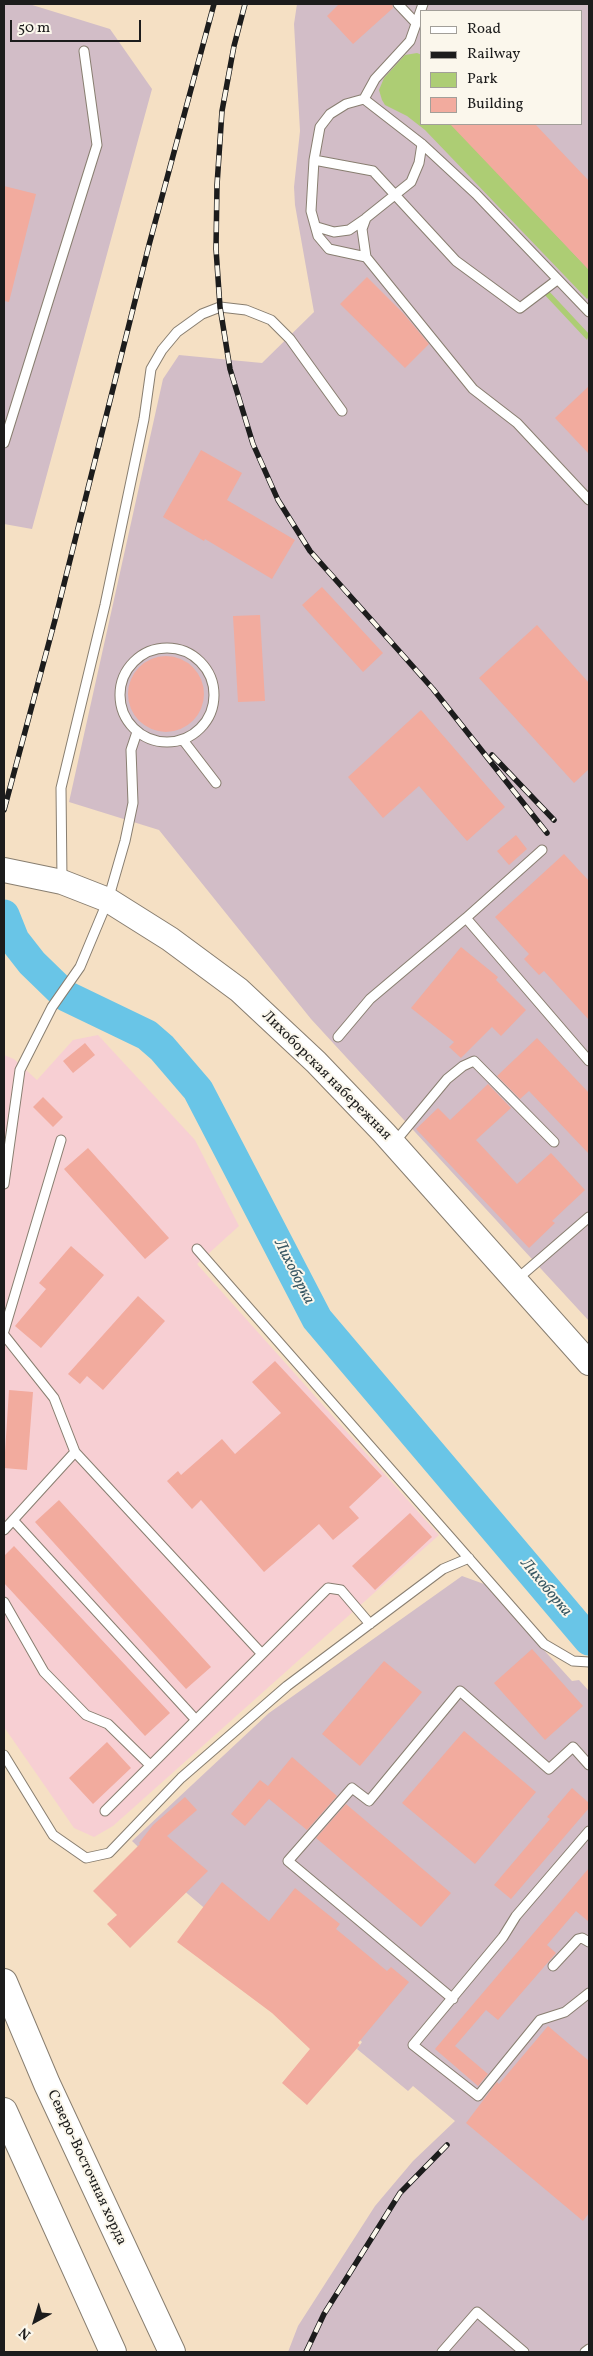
<!DOCTYPE html>
<meta charset="utf-8">
<style>
body{margin:0}
#map{position:relative;width:593px;height:2356px;overflow:hidden;background:#f5e0c4;font-family:Vollkorn,serif}
canvas{display:block}
.frame{position:absolute;inset:0;border:5px solid #1c1c1c;pointer-events:none}
.legend{position:absolute;left:420px;top:10px;width:162px;height:115px;box-sizing:border-box;background:#fbf7ec;border:1px solid #a29f99;margin:0;padding:6px 9px;list-style:none;font-size:15px;color:#1c1c1c}
.legend li{display:flex;align-items:center;gap:10px;height:25px}
.legend b{width:25px;border:1px solid #a29f99}
.north{position:absolute;left:10px;top:2296px;width:50px;height:50px;-webkit-text-stroke:4px #fbf7ec;paint-order:stroke;rotate:219deg;font-size:14px;font-weight:700;line-height:20px;text-align:center;color:#1c1c1c}
.north::after{content:'';display:block;margin:auto;width:18px;height:22px;background:#1c1c1c;clip-path:polygon(50% 0,100% 100%,50% 72%,0 100%)}
.scale{position:absolute;left:10px;top:20px;width:131px;height:22px;box-sizing:border-box;border:2px solid #1c1c1c;border-top:0;padding-left:6px;font-size:15px;line-height:18px;white-space:nowrap;color:#1c1c1c;-webkit-text-stroke:4px #fbf7ec;paint-order:stroke}
</style>
<div id="map">
<canvas width="593" height="2356"></canvas>
<div class="frame"></div>
<ul class="legend">
<li><b style="height:6px;background:#fff"></b>Road</li>
<li><b style="height:6px;background:#1c1c1c"></b>Railway</li>
<li><b style="height:14px;background:#adcd74"></b>Park</li>
<li><b style="height:14px;background:#f2ab9e"></b>Building</li>
</ul>
<div class="north">N</div>
<div class="scale">50 m</div>
</div>
<script>
const ctx = document.querySelector('canvas').getContext('2d');
ctx.lineJoin = 'round';
function fillPath(path, color) {
  ctx.fillStyle = color;
  ctx.fill(path, 'evenodd');
}
function shape(rows) {
  const path = new Path2D();
  for (const r of rows) {
    if (r.length === 3) {
      path.moveTo(r[0] + r[2], r[1]);
      path.arc(r[0], r[1], r[2], 0, 2 * Math.PI);
      continue;
    }
    path.moveTo(r[0], r[1]);
    for (let i = 2; i < r.length; i += 2) path.lineTo(r[i], r[i + 1]);
  }
  return path;
}
function trace(path, color, width, dash) {
  ctx.strokeStyle = color;
  ctx.lineWidth = width;
  ctx.lineCap = dash ? 'butt' : 'round';
  ctx.setLineDash(dash || []);
  ctx.stroke(path);
}
function drawText(font, color, halo, rows, align = 'center') {
  ctx.font = font + ' Vollkorn,serif';
  ctx.lineWidth = 4;
  ctx.setLineDash([]);
  ctx.textBaseline = 'middle';
  ctx.strokeStyle = halo;
  ctx.fillStyle = color;
  for (const [text, x, y, turn = 0] of rows) {
    ctx.save();
    ctx.translate(x, y);
    ctx.rotate((+turn || 0) * Math.PI / 180);
    ctx.textAlign = isNaN(turn) ? turn : align;
    if (halo) ctx.strokeText(text, 0, 0);
    ctx.fillText(text, 0, 0);
    ctx.restore();
  }
}
const built = shape([
 [98,1035,195,1140,239,1226,197,1264,439,1535,113,1826,94,1837,74,1828,4,1727,4,1055,14,1059,37,1080,73,1040]
]);
const industrial = shape([
 [4,4,29,4,110,29,152,89,32,529,4,524],
 [297,4,589,4,589,1321,311,1019,159,830,69,802,163,379,179,355,262,363,314,312,295,205,294,187,300,131,294,24],
 [422,11,582,11,582,124,422,124],
 [462,1576,484,1584,572,1681,579,1680,589,1691,589,2352,288,2352,298,2326,375,2206,413,2161,455,2121,413,2086,408,2091,357,2049,362,2042,182,1889,132,1841,269,1713]
]);
const green = shape([
 [417,53,422,55,422,124,452,124,589,270,589,297,587,299,425,130,407,116,385,105,382,100,379,90,384,78,405,55],
 [547,289,589,334,587,340,543,293]
]);
const river = shape([
 [4,915,14,940,32,963,66,996,147,1035,162,1048,198,1090,317,1319,589,1640]
]);
const building = shape([
 [339,4,392,4,393,8,353,44,327,16],
 [450,124,535,124,589,181,589,270],
 [4,186,36,194,9,302,4,301],
 [367,277,403,313,429,344,405,368,340,304],
 [589,386,589,454,555,418],
 [201,450,242,473,227,500,295,540,272,579,205,539,204,541,163,517],
 [322,587,383,653,363,672,302,605],
 [260,615,265,701,238,702,233,616],
 [537,625,589,683,589,769,574,783,479,678],
 [166,694,38],
 [421,710,505,807,467,841,419,786,383,818,348,777],
 [516,835,527,849,509,865,497,851],
 [564,854,589,881,589,1020,544,971,539,975,524,959,529,954,495,917],
 [461,947,498,977,496,980,526,1010,501,1036,492,1027,461,1058,449,1047,454,1042,411,1008],
 [537,1038,589,1093,589,1154,529,1091,520,1099,497,1076],
 [85,1043,95,1055,73,1073,63,1061],
 [488,1084,511,1108,476,1140,517,1184,551,1153,585,1190,552,1221,555,1223,529,1248,416,1129,438,1108,450,1120],
 [43,1097,63,1117,53,1127,33,1107],
 [88,1148,169,1238,145,1259,64,1169],
 [71,1246,104,1275,41,1348,15,1326,46,1289,39,1283],
 [138,1296,165,1321,103,1390,87,1376,80,1384,68,1374],
 [275,1361,382,1476,349,1507,359,1518,333,1540,319,1524,264,1572,201,1500,192,1509,167,1481,178,1471,181,1475,222,1439,235,1454,281,1413,252,1382],
 [9,1390,33,1392,27,1470,4,1468],
 [59,1500,211,1667,186,1689,35,1522],
 [410,1513,432,1537,375,1590,352,1566],
 [14,1546,170,1713,145,1736,4,1583,4,1556],
 [532,1649,583,1706,545,1740,494,1683],
 [384,1661,422,1692,360,1766,322,1734],
 [464,1731,536,1792,475,1864,402,1803],
 [107,1742,131,1768,93,1804,69,1778],
 [292,1757,337,1796,307,1830,269,1799,245,1826,231,1814,260,1780,268,1786],
 [572,1788,589,1803,589,1808,511,1899,494,1885,550,1819,547,1817],
 [185,1797,197,1810,167,1836,208,1871,130,1948,107,1924,117,1915,93,1891,140,1844,139,1843,153,1825],
 [346,1804,451,1893,421,1927,316,1838],
 [589,1868,589,1922,576,1911,547,1945,556,1953,498,2020,486,2010,455,2046,488,2074,478,2086,435,2049],
 [222,1882,269,1921,295,1888,340,1924,336,1929,387,1971,391,1967,409,1982,358,2043,360,2045,307,2105,282,2083,310,2049,272,2013,177,1942],
 [548,2026,589,2061,589,2213,583,2221,466,2123,497,2082,499,2084]
]);
const lane = shape([
 [398,4,415,22],
 [423,4,410,41,375,79,364,99,422,144,476,194,589,312],
 [364,99,346,104,330,114,320,127,314,160,373,171,456,261,520,308,557,280],
 [314,160,311,211,318,236,329,249,366,257,473,389,517,423,589,500],
 [317,227,334,232,349,230,365,219],
 [366,257,362,229,366,218,411,182,419,163,422,144],
 [4,443,97,145,84,51],
 [167,695,47],
 [183,740,216,783],
 [62,880,61,788,105,605,144,419,151,369,162,350,177,332,202,314,220,307,246,310,271,320,290,339,342,411],
 [466,918,542,850],
 [338,1037,370,999,466,918,589,1061],
 [394,1143,447,1079,463,1066,474,1061,554,1142],
 [4,1184,20,1070,52,1007,80,967,108,900,125,841,133,803,131,750,137,732],
 [197,1249,544,1644,573,1661,589,1662],
 [516,1280,589,1217],
 [4,1331,61,1140],
 [4,1335,54,1398,75,1452,262,1654],
 [13,1520,196,1720],
 [4,1530,75,1452],
 [4,1602,44,1672,86,1715,108,1724,150,1765],
 [4,1755,53,1835,86,1858,109,1853,181,1778,287,1686,443,1569,469,1558],
 [105,1811,328,1588,341,1590,370,1624],
 [589,1831,516,1916,503,1937,413,2045,478,2096,540,2020,565,2012,589,1993],
 [553,1966,578,1939,582,1938,589,1942],
 [453,1999,288,1861,352,1788,369,1801,460,1691,549,1769,573,1747,589,1765],
 [442,2352,477,2312,524,2352],
 [585,2352,589,2349]
]);
const secondary = shape([
 [4,870,62,882,108,900,170,939,239,990,316,1062,384,1133,589,1363]
]);
const primary = shape([
 [4,1982,47,2084,172,2352],
 [4,2111,113,2352]
]);
const rail = shape([
 [245,4,234,46,222,111,217,185,216,249,220,307,230,369,253,444,278,500,310,551,433,689,547,833],
 [492,755,554,820],
 [4,810,55,620,149,245,214,4],
 [306,2352,324,2314,400,2193,447,2145]
]);
const streetNames = [
 ["Лихоборская набережная",326,1076,45],
 ["Северо-Восточная хорда",86,2168,65]
];
const waterNames = [
 ["Лихоборка",293,1272,63],
 ["Лихоборка",545,1588,50]
];
fillPath(built, '#f7cfd3');
fillPath(industrial, '#d2bdc7');
fillPath(green, '#adcd74');
trace(river, '#69c5e7', 31);
fillPath(building, '#f2ab9e');
trace(lane, '#887e70', 11);
trace(secondary, '#887e70', 26);
trace(primary, '#887e70', 28);
trace(lane, '#fff', 9);
trace(secondary, '#fff', 24);
trace(primary, '#fff', 26);
trace(rail, '#1c1c1c', 5.5);
trace(rail, '#fbf7ec', 4, [11]);
drawText('15px', '#1c1c1c', '#fbf7ec', streetNames);
drawText('italic 16px', '#375763', '#fbf7ec', waterNames);
</script>
